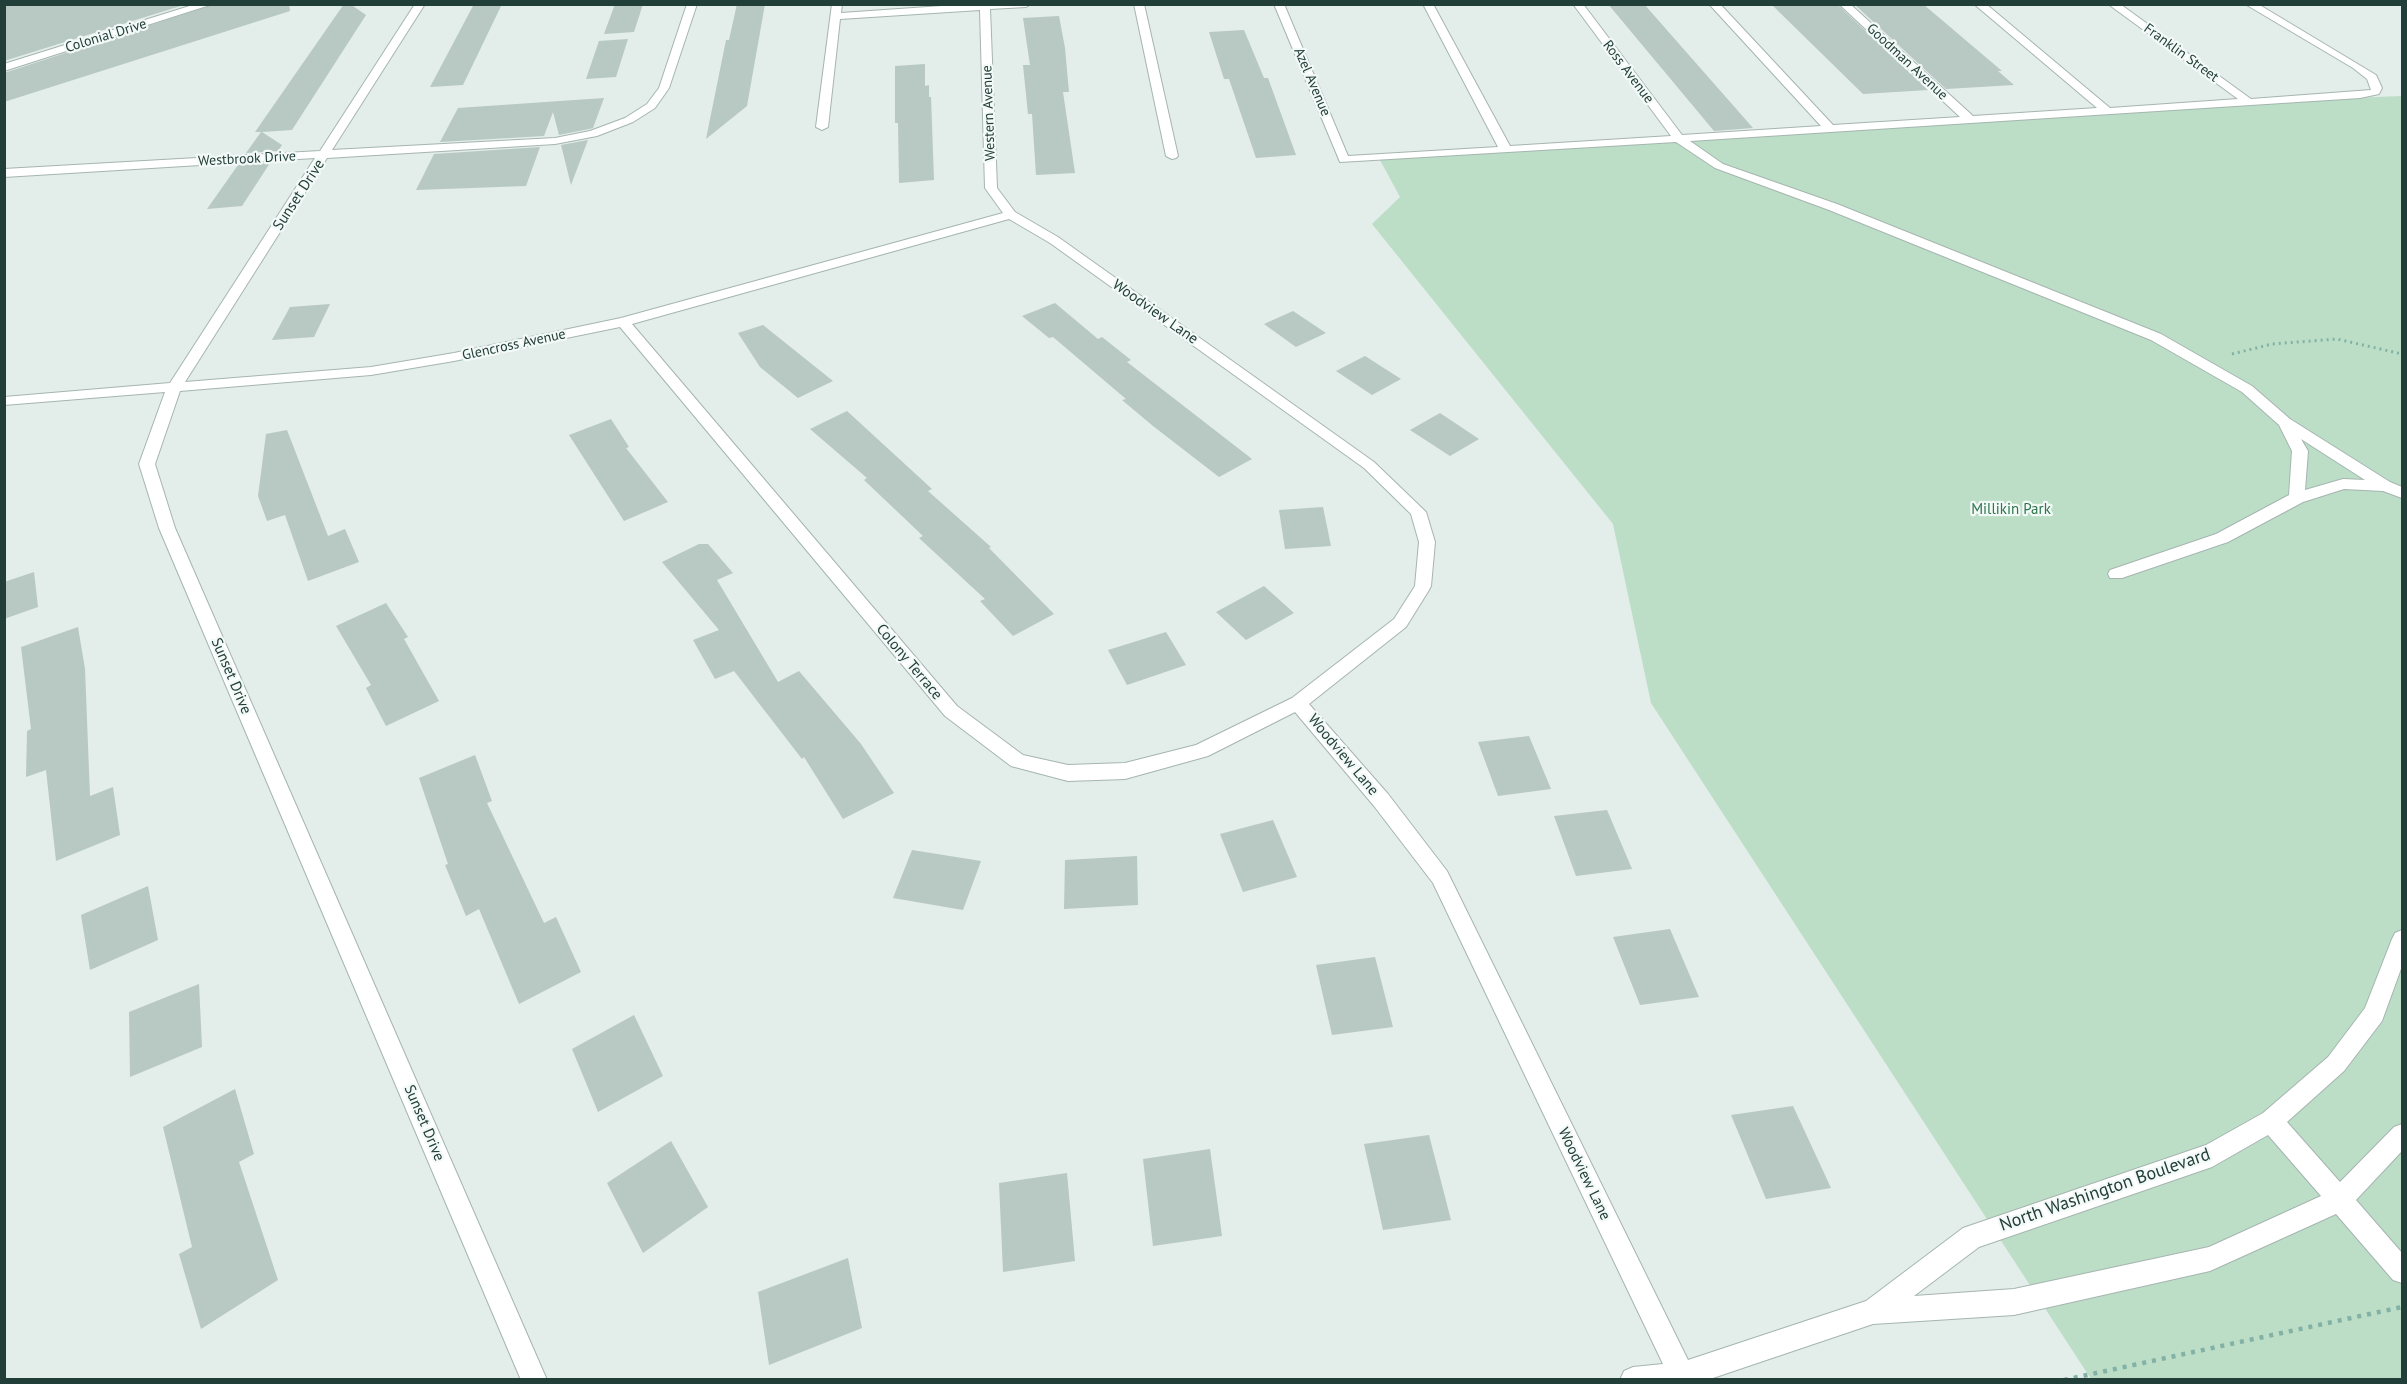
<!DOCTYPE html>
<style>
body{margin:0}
#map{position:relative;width:2407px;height:1384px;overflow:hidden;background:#e3ede9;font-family:"PT Sans",sans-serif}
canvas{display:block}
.frame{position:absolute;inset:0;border:6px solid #223e38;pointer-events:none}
</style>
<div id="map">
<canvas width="2407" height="1384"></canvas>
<div class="frame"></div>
</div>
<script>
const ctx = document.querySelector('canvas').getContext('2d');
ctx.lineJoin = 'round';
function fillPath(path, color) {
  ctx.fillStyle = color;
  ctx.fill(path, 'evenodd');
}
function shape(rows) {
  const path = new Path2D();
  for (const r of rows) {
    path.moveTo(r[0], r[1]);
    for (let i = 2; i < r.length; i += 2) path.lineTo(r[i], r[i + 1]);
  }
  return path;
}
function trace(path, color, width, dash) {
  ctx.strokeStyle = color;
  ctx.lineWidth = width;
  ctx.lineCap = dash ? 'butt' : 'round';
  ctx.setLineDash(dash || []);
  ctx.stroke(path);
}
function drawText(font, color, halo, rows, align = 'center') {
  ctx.font = font + ' "PT Sans",sans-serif';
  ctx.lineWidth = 4.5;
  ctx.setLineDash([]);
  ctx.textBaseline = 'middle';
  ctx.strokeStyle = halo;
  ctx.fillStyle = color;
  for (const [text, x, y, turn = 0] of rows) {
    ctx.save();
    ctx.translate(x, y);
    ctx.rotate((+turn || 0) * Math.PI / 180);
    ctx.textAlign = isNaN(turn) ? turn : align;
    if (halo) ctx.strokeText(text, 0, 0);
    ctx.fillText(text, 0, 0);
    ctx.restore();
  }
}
const green = shape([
 [2402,96,2402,1379,2091,1379,1651,703,1613,524,1372,224,1400,197,1379,158,2249,102]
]);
const building = shape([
 [4,4,187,4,4,61],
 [215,4,289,4,290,11,4,102,4,73],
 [344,4,350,4,366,15,292,130,262,132,282,145,278,151,246,153,261,132,255,132],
 [474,4,502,4,463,85,430,87],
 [615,4,643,4,634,32,604,34],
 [737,4,765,4,747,106,706,139,726,40,729,40],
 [1608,4,1644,4,1753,128,1714,131],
 [1771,4,1837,4,1928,90,1863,94],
 [1854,4,1923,4,2002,71,1998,71,2014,85,1946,89],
 [1059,16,1065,48,1069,92,1063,92,1075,173,1036,175,1032,114,1028,114,1023,65,1030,65,1023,18],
 [1244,30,1264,78,1268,78,1296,155,1256,158,1229,79,1224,79,1209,32],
 [628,39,616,77,586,79,599,41],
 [925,64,925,86,929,85,929,97,931,97,934,180,899,183,898,123,895,123,895,66],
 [604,98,593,128,589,129,559,135,553,112,544,136,440,142,458,108],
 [588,140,571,185,561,145],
 [540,147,526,186,416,190,434,154],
 [270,163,242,206,207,209,238,165],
 [1055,303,1098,339,1102,337,1131,360,1127,362,1252,459,1219,477,1153,426,1122,400,1126,399,1053,337,1049,338,1022,316],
 [330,304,314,337,272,340,290,307],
 [1293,311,1326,333,1296,347,1264,324],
 [763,325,833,381,798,398,760,367,738,333],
 [1365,356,1401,379,1372,395,1336,371],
 [847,411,932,489,928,491,991,547,989,548,1054,614,1013,636,980,601,985,599,919,538,923,536,864,480,867,478,810,429],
 [1440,413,1479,439,1450,456,1410,430],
 [611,419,629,447,626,448,668,502,624,521,569,435],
 [287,430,328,536,345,529,359,562,308,581,285,515,267,521,258,496,266,434],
 [1323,507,1331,546,1285,549,1279,510],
 [699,544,708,544,733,573,717,580,778,682,799,671,861,744,894,793,843,819,804,757,802,759,734,671,715,679,693,640,719,630,662,562],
 [34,572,38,607,4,619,4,582],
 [1264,586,1294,613,1246,640,1216,612],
 [386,603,408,637,404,639,439,701,386,726,366,688,371,685,336,626],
 [78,627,85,669,90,796,113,787,120,835,56,861,46,770,26,777,27,731,31,729,21,647],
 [1166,632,1186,665,1127,685,1108,650],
 [1529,736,1551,789,1498,796,1478,742],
 [475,755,492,801,487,803,544,923,556,917,581,972,519,1004,479,909,466,916,445,865,448,864,419,778],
 [1607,810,1632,869,1576,876,1554,816],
 [1273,820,1297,877,1243,892,1220,834],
 [912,850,981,861,963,910,893,898],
 [1137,856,1138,905,1064,909,1065,860],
 [148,886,158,940,90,970,81,915],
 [1670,929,1699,997,1640,1005,1613,937],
 [1375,957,1393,1027,1332,1035,1316,965],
 [199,984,202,1047,130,1077,129,1012],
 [634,1015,663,1076,598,1112,572,1049],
 [235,1089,254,1154,239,1162,278,1280,201,1329,179,1254,192,1247,163,1127],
 [1793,1106,1831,1188,1766,1199,1731,1115],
 [1429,1135,1451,1220,1383,1230,1364,1144],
 [671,1141,708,1207,643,1253,607,1183],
 [1210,1149,1222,1236,1153,1246,1143,1159],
 [1067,1173,1075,1261,1003,1272,999,1183],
 [848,1258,862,1328,769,1365,758,1292]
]);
const pathFar1 = shape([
 [2232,354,2272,344,2337,339,2402,354]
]);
const path = shape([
 [2064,1380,2402,1307]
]);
const minor = shape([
 [196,4,213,4,4,71,4,64,196,4],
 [415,4,425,4,332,150,555,138,590,131,625,118,647,104,659,88,687,4,697,4,669,88,655,108,633,122,597,136,555,144,327,158,185,382,371,367,454,353,621,318,1003,213,985,188,980,10,840,19,828,127,822,130,816,127,832,4,842,4,841,13,971,4,1031,4,1026,7,990,9,997,188,1015,212,1058,237,1374,462,1426,512,1435,542,1431,586,1429,590,1406,627,1309,704,1388,794,1447,871,1688,1360,1866,1301,1963,1228,2206,1145,2263,1113,2328,1057,2365,1008,2392,939,2395,933,2402,930,2402,966,2382,1021,2344,1071,2287,1122,2340,1182,2394,1127,2402,1124,2402,1151,2356,1200,2402,1253,2402,1283,2393,1280,2336,1214,2210,1271,2014,1315,1873,1324,1707,1380,1620,1380,1624,1371,1633,1367,1663,1364,1433,883,1374,806,1295,712,1208,756,1125,779,1068,781,1011,766,945,716,620,327,454,361,371,375,180,391,155,464,175,528,547,1380,521,1380,159,528,139,464,165,392,4,405,4,397,170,383,315,158,4,177,4,169,320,151,415,4],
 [1009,219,1050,243,1364,468,1411,514,1419,542,1415,586,1394,619,1292,698,1196,745,1125,763,1068,765,1023,755,957,706,632,324,1009,219],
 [2268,1135,2321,1196,2209,1247,2014,1289,1914,1296,1979,1247,2212,1167,2268,1135],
 [1134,4,1144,4,1178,156,1176,158,1172,159,1166,156,1134,4],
 [1274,4,1284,4,1348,156,1498,147,1423,4,1433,4,1510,146,1671,136,1573,4,1583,4,1682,135,1821,126,1709,4,1720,4,1833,125,1960,117,1839,4,1850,4,1973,116,2097,108,1974,4,1986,4,2110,108,2238,99,2108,4,2120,4,2251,99,2371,90,2367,79,2353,68,2245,4,2258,4,2376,75,2382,88,2379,94,2360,98,1690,141,1723,164,1837,204,2161,334,2252,386,2290,419,2390,482,2402,487,2402,498,2383,491,2344,489,2303,502,2228,542,2122,578,2110,578,2108,574,2110,570,2216,534,2289,495,2292,451,2279,425,2242,392,2151,340,1829,210,1715,168,1676,142,1340,162,1274,4],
 [2301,439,2365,480,2343,479,2305,490,2308,451,2301,439]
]);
const farStreetnames = [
 ["Colonial Drive",106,36,-17],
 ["Franklin Street",2181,53,36],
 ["Goodman Avenue",1907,62,43],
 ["Ross Avenue",1628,72,53],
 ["Azel Avenue",1312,82,67],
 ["Western Avenue",989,113,-92],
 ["Westbrook Drive",247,159,-3],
 ["Glencross Avenue",514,345,-12]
];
const streetNames = [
 ["Sunset Drive",299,195,-57],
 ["Woodview Lane",1155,312,35],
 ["Colony Terrace",909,662,50],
 ["Sunset Drive",231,676,67],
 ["Woodview Lane",1343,755,50],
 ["Sunset Drive",424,1123,67],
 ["Woodview Lane",1584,1174,64]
];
const parkNames = [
 ["Millikin Park",2011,510]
];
const nearStreetnames = [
 ["North Washington Boulevard",2105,1190,-19]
];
fillPath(green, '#bcdec7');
fillPath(building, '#b8c8c2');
trace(minor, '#a5b5b0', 2);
trace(pathFar1, '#83b1a5', 3, [2, 4]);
trace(path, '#83b1a5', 4.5, [4, 6]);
fillPath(minor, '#fff');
drawText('14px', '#223e38', '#f3f9f7', farStreetnames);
drawText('15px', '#223e38', '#f3f9f7', streetNames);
drawText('15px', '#2c754d', '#f3f9f7', parkNames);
drawText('18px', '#223e38', '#f3f9f7', nearStreetnames);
</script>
